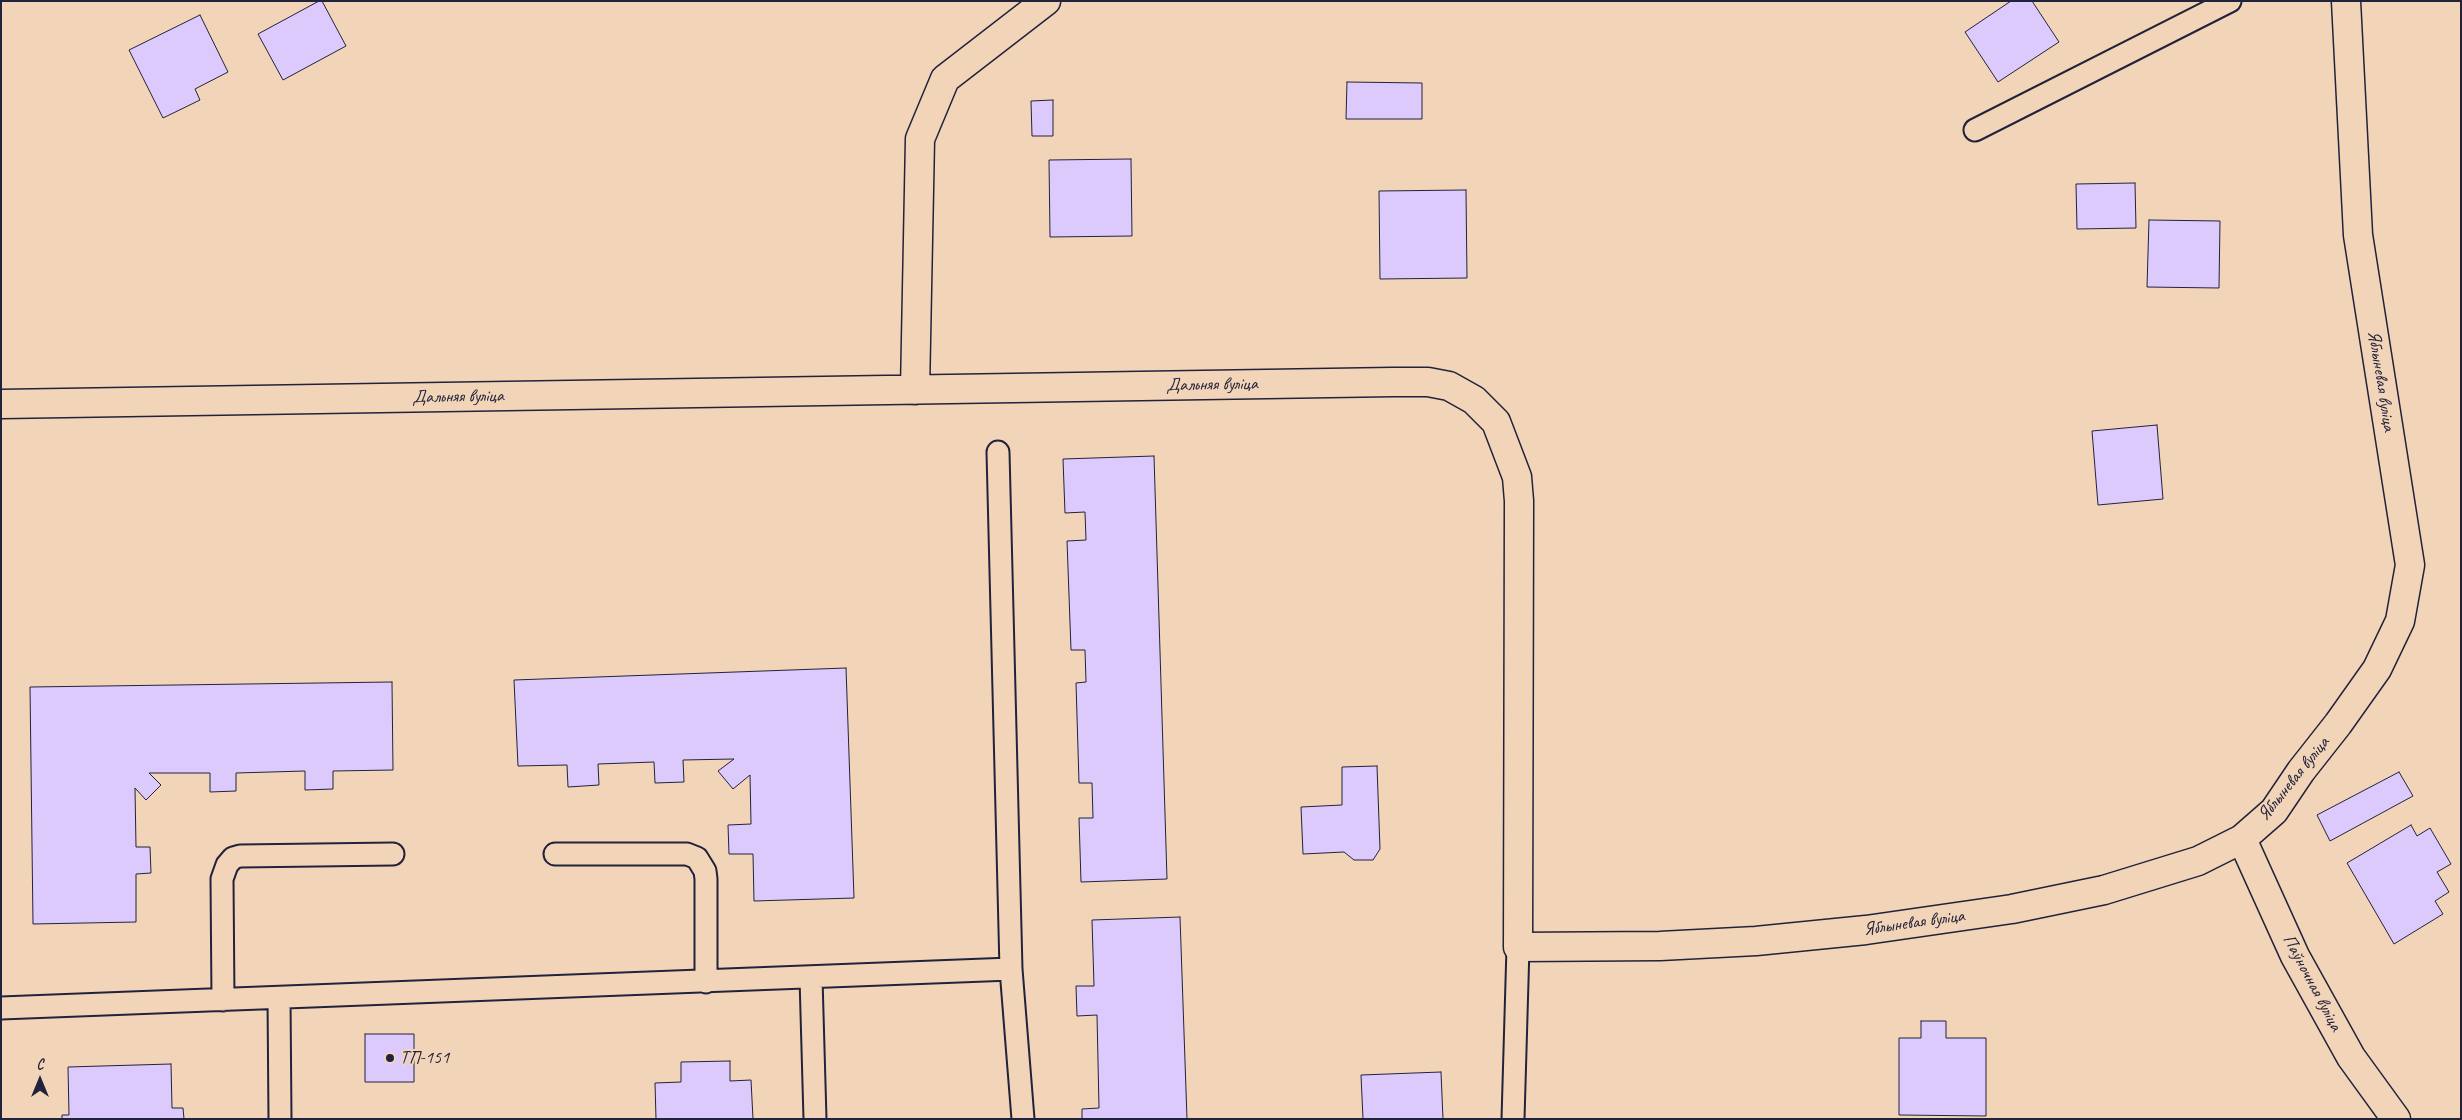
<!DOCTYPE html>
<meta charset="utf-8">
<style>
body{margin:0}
#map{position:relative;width:2462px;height:1120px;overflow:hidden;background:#f2d5b9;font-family:Caveat,sans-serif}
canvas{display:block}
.frame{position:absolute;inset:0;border:2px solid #22223b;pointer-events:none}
.north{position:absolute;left:15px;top:1055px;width:50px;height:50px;-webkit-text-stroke:4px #f2d5b9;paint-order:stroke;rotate:0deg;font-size:14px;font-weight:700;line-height:20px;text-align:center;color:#22223b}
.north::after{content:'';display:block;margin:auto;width:18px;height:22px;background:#22223b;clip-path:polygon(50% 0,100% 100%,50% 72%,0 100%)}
</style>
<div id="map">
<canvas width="2462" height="1120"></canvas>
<div class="frame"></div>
<div class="north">С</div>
</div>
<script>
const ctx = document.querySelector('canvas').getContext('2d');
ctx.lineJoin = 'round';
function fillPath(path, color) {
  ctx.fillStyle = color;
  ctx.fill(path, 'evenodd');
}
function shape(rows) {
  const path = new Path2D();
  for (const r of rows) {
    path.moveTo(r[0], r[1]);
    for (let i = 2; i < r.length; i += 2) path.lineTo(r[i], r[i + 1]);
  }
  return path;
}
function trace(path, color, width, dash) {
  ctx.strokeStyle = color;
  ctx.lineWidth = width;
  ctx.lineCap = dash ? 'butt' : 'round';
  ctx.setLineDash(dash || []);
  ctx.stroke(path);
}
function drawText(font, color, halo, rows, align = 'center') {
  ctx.font = font + ' Caveat,sans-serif';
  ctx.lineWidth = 4;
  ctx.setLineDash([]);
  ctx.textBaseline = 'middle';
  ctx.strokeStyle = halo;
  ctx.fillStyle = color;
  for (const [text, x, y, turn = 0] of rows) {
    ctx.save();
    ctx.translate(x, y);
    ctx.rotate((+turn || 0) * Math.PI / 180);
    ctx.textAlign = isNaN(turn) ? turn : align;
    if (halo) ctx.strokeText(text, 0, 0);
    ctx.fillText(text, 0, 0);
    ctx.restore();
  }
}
const building = shape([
 [319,1,322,1,346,46,283,80,258,34,319,1],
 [2011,1,2032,1,2059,42,1998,82,1965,32,2011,1],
 [200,15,228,72,195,89,200,100,163,118,129,50,200,15],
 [1347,82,1422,83,1422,119,1346,119,1347,82],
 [1053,100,1053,136,1032,136,1031,101,1053,100],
 [1131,159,1132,236,1050,237,1049,160,1131,159],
 [2135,183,2136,228,2077,229,2076,184,2135,183],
 [1466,190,1467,278,1380,279,1379,191,1466,190],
 [2149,220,2220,221,2219,288,2147,287,2149,220],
 [2157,425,2163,499,2098,505,2092,431,2157,425],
 [1154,456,1167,879,1081,882,1079,818,1093,818,1092,783,1079,783,1076,683,1086,682,1085,650,1071,650,1067,541,1086,540,1085,512,1065,513,1063,459,1154,456],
 [846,668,854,898,754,901,753,854,729,854,728,825,751,824,750,775,733,789,718,771,734,759,683,760,684,782,655,783,654,762,598,764,599,785,568,787,567,765,518,766,514,680,846,668],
 [392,682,393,770,333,771,333,789,305,790,305,771,236,773,236,791,210,792,210,773,149,773,161,785,146,800,135,788,136,847,150,847,151,873,136,874,136,922,33,924,30,687,392,682],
 [1377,766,1380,849,1373,860,1354,860,1344,852,1303,854,1301,807,1342,805,1342,767,1377,766],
 [2399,772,2413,796,2330,841,2317,815,2399,772],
 [2411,825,2417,836,2430,828,2451,864,2437,872,2449,892,2435,901,2443,914,2394,944,2347,863,2411,825],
 [1180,917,1187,1119,1082,1119,1082,1109,1099,1108,1097,1015,1077,1016,1076,986,1094,986,1092,920,1180,917],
 [1921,1021,1946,1021,1946,1038,1986,1038,1986,1116,1899,1115,1899,1038,1921,1038,1921,1021],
 [365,1034,414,1034,414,1082,365,1082,365,1034],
 [730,1061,730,1081,751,1080,753,1119,656,1119,655,1083,681,1082,681,1062,730,1061],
 [171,1064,172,1108,183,1108,184,1119,62,1119,62,1115,69,1115,68,1067,171,1064],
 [1441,1072,1443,1119,1363,1119,1361,1075,1441,1072]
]);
const service = shape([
 [1975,130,2230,1],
 [998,452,1011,969,1023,1119],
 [555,854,687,854,697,858,705,871,706,879,706,982],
 [811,978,815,1119],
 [279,998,280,1119],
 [223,1000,222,879,227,865,233,858,240,856,393,854],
 [1,1008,1011,969],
 [1513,1119,1518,947]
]);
const minor = shape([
 [915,390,920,139,945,79,1046,1],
 [1,404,1393,382,1428,382,1449,386,1474,400,1496,422,1517,477,1519,501,1518,947,1660,946,1756,941,1866,930,2012,909,2104,890,2198,861,2242,839,2274,811,2301,771,2338,724,2377,669,2400,621,2410,565,2358,235,2346,1],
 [2242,839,2295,956,2351,1057,2396,1119]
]);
const markers = [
 [390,1058,5,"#22223b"]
];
const streetNames = [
 ["Яблыневая вуліца",2381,381,81],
 ["Дальняя вуліца",1212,385,-1],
 ["Дальняя вуліца",458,397,-1],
 ["Яблыневая вуліца",2294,779,-51],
 ["Яблыневая вуліца",1914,923,-8],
 ["Паўночная вуліца",2312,983,62]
];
const poiNames = [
 ["ТП-151",400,1058]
];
fillPath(building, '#dbcafb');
trace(building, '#22223b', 1);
trace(service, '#22223b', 25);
trace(minor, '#22223b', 31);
trace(service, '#f2d5b9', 21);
trace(minor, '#f2d5b9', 28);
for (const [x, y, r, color] of markers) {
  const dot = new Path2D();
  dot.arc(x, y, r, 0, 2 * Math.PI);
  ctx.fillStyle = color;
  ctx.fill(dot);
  trace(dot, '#f2d5b9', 2);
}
drawText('18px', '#22223b', '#f2d5b9', streetNames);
drawText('18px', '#22223b', '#f2d5b9', poiNames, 'left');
</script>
